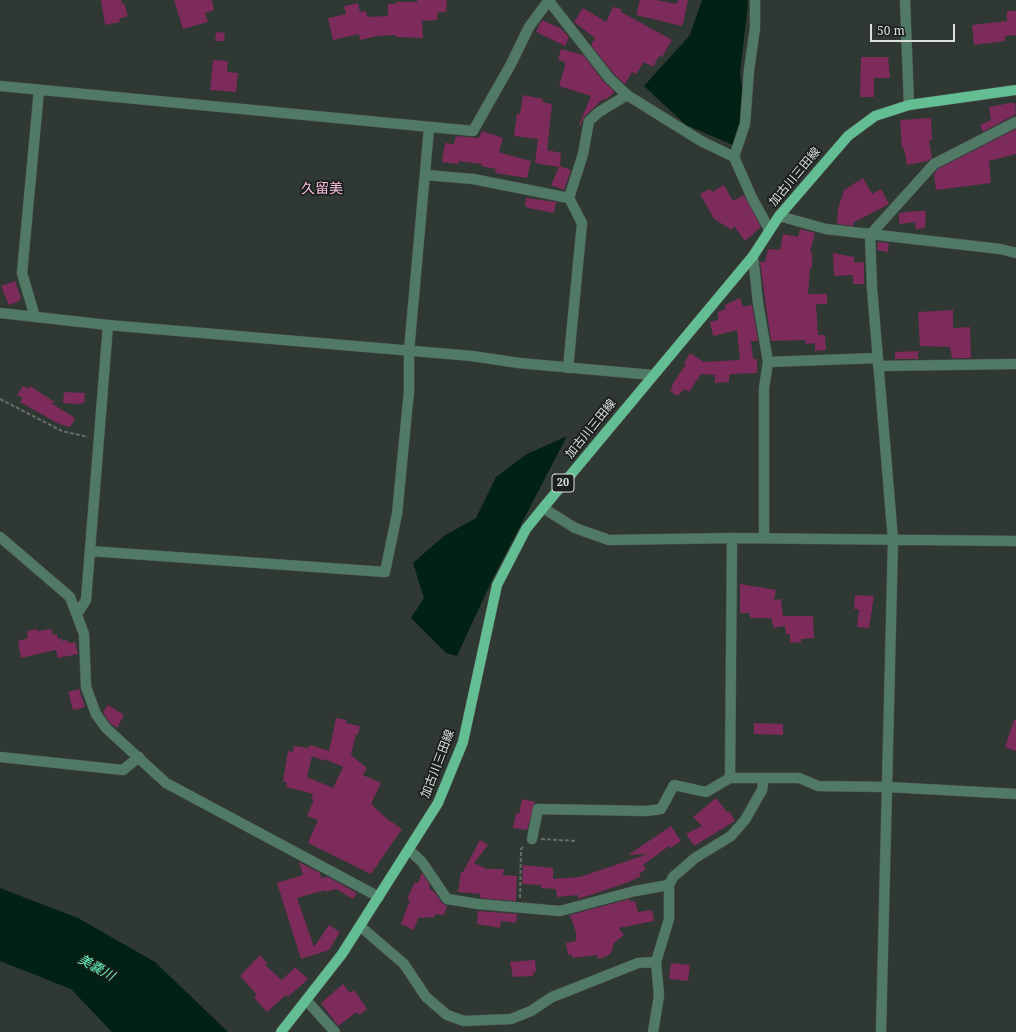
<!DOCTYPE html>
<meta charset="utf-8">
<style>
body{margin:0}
#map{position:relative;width:1016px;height:1032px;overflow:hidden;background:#2f3833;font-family:"Noto Serif",serif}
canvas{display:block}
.scale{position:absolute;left:870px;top:24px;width:85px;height:18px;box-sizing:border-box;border:2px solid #dbe0dd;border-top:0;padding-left:5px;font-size:12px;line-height:14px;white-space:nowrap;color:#dbe0dd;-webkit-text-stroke:3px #1a1e1c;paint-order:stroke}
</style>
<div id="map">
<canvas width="1016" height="1032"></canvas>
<div class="scale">50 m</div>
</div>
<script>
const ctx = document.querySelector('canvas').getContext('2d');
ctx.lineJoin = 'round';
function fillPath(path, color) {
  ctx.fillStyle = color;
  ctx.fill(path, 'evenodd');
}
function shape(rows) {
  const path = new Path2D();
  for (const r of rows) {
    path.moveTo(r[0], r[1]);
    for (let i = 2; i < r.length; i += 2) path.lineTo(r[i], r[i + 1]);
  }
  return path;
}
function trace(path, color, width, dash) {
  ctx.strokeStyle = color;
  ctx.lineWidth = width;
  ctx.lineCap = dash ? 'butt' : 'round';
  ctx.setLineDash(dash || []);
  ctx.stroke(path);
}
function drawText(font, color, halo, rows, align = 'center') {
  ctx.font = font + ' "Noto Serif","Noto Sans JP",serif';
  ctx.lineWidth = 3.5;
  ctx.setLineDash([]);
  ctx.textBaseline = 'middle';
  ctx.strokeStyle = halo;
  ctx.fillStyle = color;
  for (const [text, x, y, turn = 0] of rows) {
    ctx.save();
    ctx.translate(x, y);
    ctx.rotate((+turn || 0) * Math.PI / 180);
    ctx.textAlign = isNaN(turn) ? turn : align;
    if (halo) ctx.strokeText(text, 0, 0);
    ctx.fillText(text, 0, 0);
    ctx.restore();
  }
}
const water = shape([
 [702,0,747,0,748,4,740,73,747,123,733,145,686,125,644,86,690,35],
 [567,436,493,578,457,656,446,653,411,618,424,598,413,563,444,536,476,518,496,477,527,454],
 [0,888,78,918,155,962,228,1032,112,1032,71,989,0,961]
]);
const building = shape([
 [101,0,121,0,122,4,124,3,128,16,119,19,120,22,105,25],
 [174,0,212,0,214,10,205,13,208,22,183,29],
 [417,0,447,0,446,12,438,12,437,20,422,21,423,38,396,37,396,35,377,36,360,40,359,34,333,40,328,18,346,14,344,6,358,3,360,12,366,11,367,17,388,16,388,4,396,4,396,2,417,2],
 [640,0,656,0,677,4,678,0,688,0,683,24,681,26,636,15],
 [613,7,622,9,621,12,672,40,662,57,659,56,653,67,644,62,636,74,632,72,625,84,614,74,591,45,595,38,574,22,583,8,606,22],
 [1007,11,1016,11,1016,35,1005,36,1005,41,974,45,972,25,1007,21],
 [542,20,560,28,569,37,565,46,536,32],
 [216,32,225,33,224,41,215,41],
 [561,49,583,55,604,82,615,92,605,100,603,99,585,116,580,126,579,125,591,96,559,86,565,66,565,62,558,60],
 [861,57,888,57,890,78,874,78,874,97,860,97],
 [213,60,228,61,227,72,238,73,236,92,210,90],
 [523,95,543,99,542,102,552,104,547,150,561,153,560,166,571,170,564,190,551,185,559,167,535,163,538,139,514,136,517,113,520,114],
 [1010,103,1015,103,1016,114,983,132,980,125,991,120,989,107],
 [931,118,932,140,929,140,932,158,928,161,907,165,904,148,902,148,900,120],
 [1016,129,1016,154,989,161,991,183,936,190,934,174,938,169],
 [482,131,503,138,499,151,501,153,531,161,527,178,495,173,496,169,481,166,482,164,459,161,458,164,442,162,445,143,454,144,456,136,479,138],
 [863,178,872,194,881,189,889,204,853,223,853,226,837,224,838,209,844,190],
 [724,185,733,201,744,195,761,227,745,241,734,226,732,230,714,219,700,194,710,189,712,192],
 [526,198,556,202,554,213,528,208,525,206],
 [917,211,926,211,925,228,916,229,915,222,899,224,899,213],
 [800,229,815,233,810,252,812,253,812,268,810,268,808,294,827,294,827,304,816,304,818,335,825,335,826,350,815,351,815,343,806,344,805,340,771,341,760,262,765,262,768,249,780,250,783,234,798,237],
 [878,242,889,243,888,252,877,250],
 [833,253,854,257,854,263,864,262,864,284,853,284,853,275,834,276],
 [15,281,21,298,19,301,9,305,1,286],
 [740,298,743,307,752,305,758,341,751,341,753,359,757,359,757,373,732,374,729,375,729,382,715,383,715,375,701,374,689,392,685,389,677,396,670,391,673,386,672,385,686,364,684,363,690,353,704,362,740,360,737,330,713,336,710,322,718,320,718,312,726,309,725,305],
 [953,310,953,328,970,327,971,358,952,358,950,347,920,346,918,312],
 [918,351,918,359,895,359,895,352],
 [23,386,28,389,30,386,56,403,51,403,72,416,75,419,70,427,59,424,20,402,23,398,17,395],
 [64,392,85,393,84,403,79,404,63,403],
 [740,584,776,590,774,600,781,599,783,616,813,616,814,638,801,639,801,642,790,643,790,634,786,634,785,626,774,628,771,618,751,618,749,613,740,613],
 [855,595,874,596,869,628,857,627,859,609,854,609],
 [37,629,37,631,51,629,53,635,57,634,58,639,61,638,62,641,66,640,70,643,75,642,78,654,58,658,56,650,21,658,18,641,28,638,27,631],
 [79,689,85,707,73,710,68,692],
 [108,705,124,715,117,728,111,724,103,712],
 [336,718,346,720,346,723,360,726,358,735,356,734,351,755,367,768,363,775,381,783,371,804,386,818,402,829,371,874,308,843,318,820,307,816,314,800,311,799,313,794,286,787,287,782,283,782,288,751,293,752,294,746,308,748,310,745,329,751],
 [312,756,324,761,325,759,343,767,333,788,307,777],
 [1014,720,1016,720,1016,751,1005,747],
 [754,723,783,724,783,735,754,734],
 [716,798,727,812,730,812,735,821,694,846,686,834,702,826,693,817],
 [522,799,535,802,527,830,513,828,516,813,519,814],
 [671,826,681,841,671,848,669,846,643,865,646,869,639,874,641,876,629,882,578,899,578,895,557,897,556,889,541,888,541,885,522,884,523,865,553,868,553,879,580,877,648,854,628,855],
 [480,840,488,845,474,863,487,869,504,869,503,875,517,876,516,901,480,898,480,894,458,892,461,872,463,872],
 [299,862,320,873,321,878,328,877,357,893,353,899,336,889,325,892,325,890,297,898,314,947,329,925,340,932,329,950,301,959,277,883,303,875],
 [422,873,430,885,429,888,435,893,442,903,447,906,444,915,435,914,435,917,418,918,414,930,401,924,410,900,407,899,415,882,418,883],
 [630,899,630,902,635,901,638,912,652,910,654,921,619,928,624,935,614,943,611,953,605,957,598,959,597,955,572,958,572,955,568,955,566,943,576,941,576,932,570,915],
 [478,911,517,914,516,923,501,921,500,928,477,924],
 [260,955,267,963,265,965,282,980,295,967,308,979,288,997,286,995,267,1012,254,998,257,995,240,976],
 [535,960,536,972,533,973,533,976,513,977,510,962],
 [671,963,690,965,688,981,669,979],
 [343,984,350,993,354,990,367,1009,359,1015,357,1012,338,1026,321,1003]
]);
const path = shape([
 [0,399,62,431,88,437],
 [541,839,576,841],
 [520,898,521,849,524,846]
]);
const minor = shape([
 [905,0,909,105],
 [549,1,609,78,627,95,701,141,734,157,752,198,769,229],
 [0,86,473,131,511,64,529,27,549,0],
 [734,157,745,124,749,70,755,28,755,0],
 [426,175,473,179,569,198],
 [779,216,826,229,1000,249,1016,253],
 [753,256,758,303,768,362,764,388,764,538],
 [0,313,108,325,472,356,519,363,652,375],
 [35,317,22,273,39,90],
 [768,362,878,358],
 [878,366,1016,364],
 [568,368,582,223,569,198,583,154,589,121,599,112,627,95],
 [543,508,575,528,609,540,732,538,1016,541],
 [0,537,70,597,84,634,86,687,96,714,106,728,166,783,379,897],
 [90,551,385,572,397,514,409,391,409,351,429,128],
 [77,614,86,600,108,325],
 [0,757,123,770,139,757],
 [730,778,732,538],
 [532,839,538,809,647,811,661,809,674,785,706,792,730,778,799,778,818,786,888,787,1016,794],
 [409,850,422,862,447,899,478,904,560,911,635,891,669,885],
 [360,926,404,964,426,997,447,1015,464,1021,511,1019,531,1011,552,997,570,990,638,963,656,962],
 [307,1001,335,1032],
 [653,1032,659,996,656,962,669,919,669,885,673,877,695,858,731,836,745,820,762,790,764,778],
 [881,1032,893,540,872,288,870,235,934,164,1016,122]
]);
const major = shape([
 [281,1032,342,954,438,803,463,742,497,585,526,529,543,508,753,256,779,216,848,136,875,116,909,105,1016,90]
]);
const shields = [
 [563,483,22]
];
const shieldNames = [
 ["20",563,483]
];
const streetNames = [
 ["加古川三田線",795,177,-50],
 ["加古川三田線",591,429,-51],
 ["加古川三田線",438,764,-69]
];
const waterNames = [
 ["美嚢川",96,968,29]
];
const quarterNames = [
 ["久留美",322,189]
];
fillPath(water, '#002113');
fillPath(building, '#7c2b5b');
trace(minor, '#4e5652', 11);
trace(major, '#4e5652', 11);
trace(path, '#666d69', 2, [4, 2]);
trace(minor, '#517a66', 10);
trace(major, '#63be94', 10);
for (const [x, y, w] of shields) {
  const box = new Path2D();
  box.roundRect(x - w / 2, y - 9, w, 18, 3);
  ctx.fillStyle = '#1a1e1c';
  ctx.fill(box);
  trace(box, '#dbe0dd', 1);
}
drawText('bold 11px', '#dbe0dd', null, shieldNames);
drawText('12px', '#dbe0dd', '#1a1e1c', streetNames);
drawText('italic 13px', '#66fabb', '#1a1e1c', waterNames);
drawText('14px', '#fcbfde', '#1a1e1c', quarterNames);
</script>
